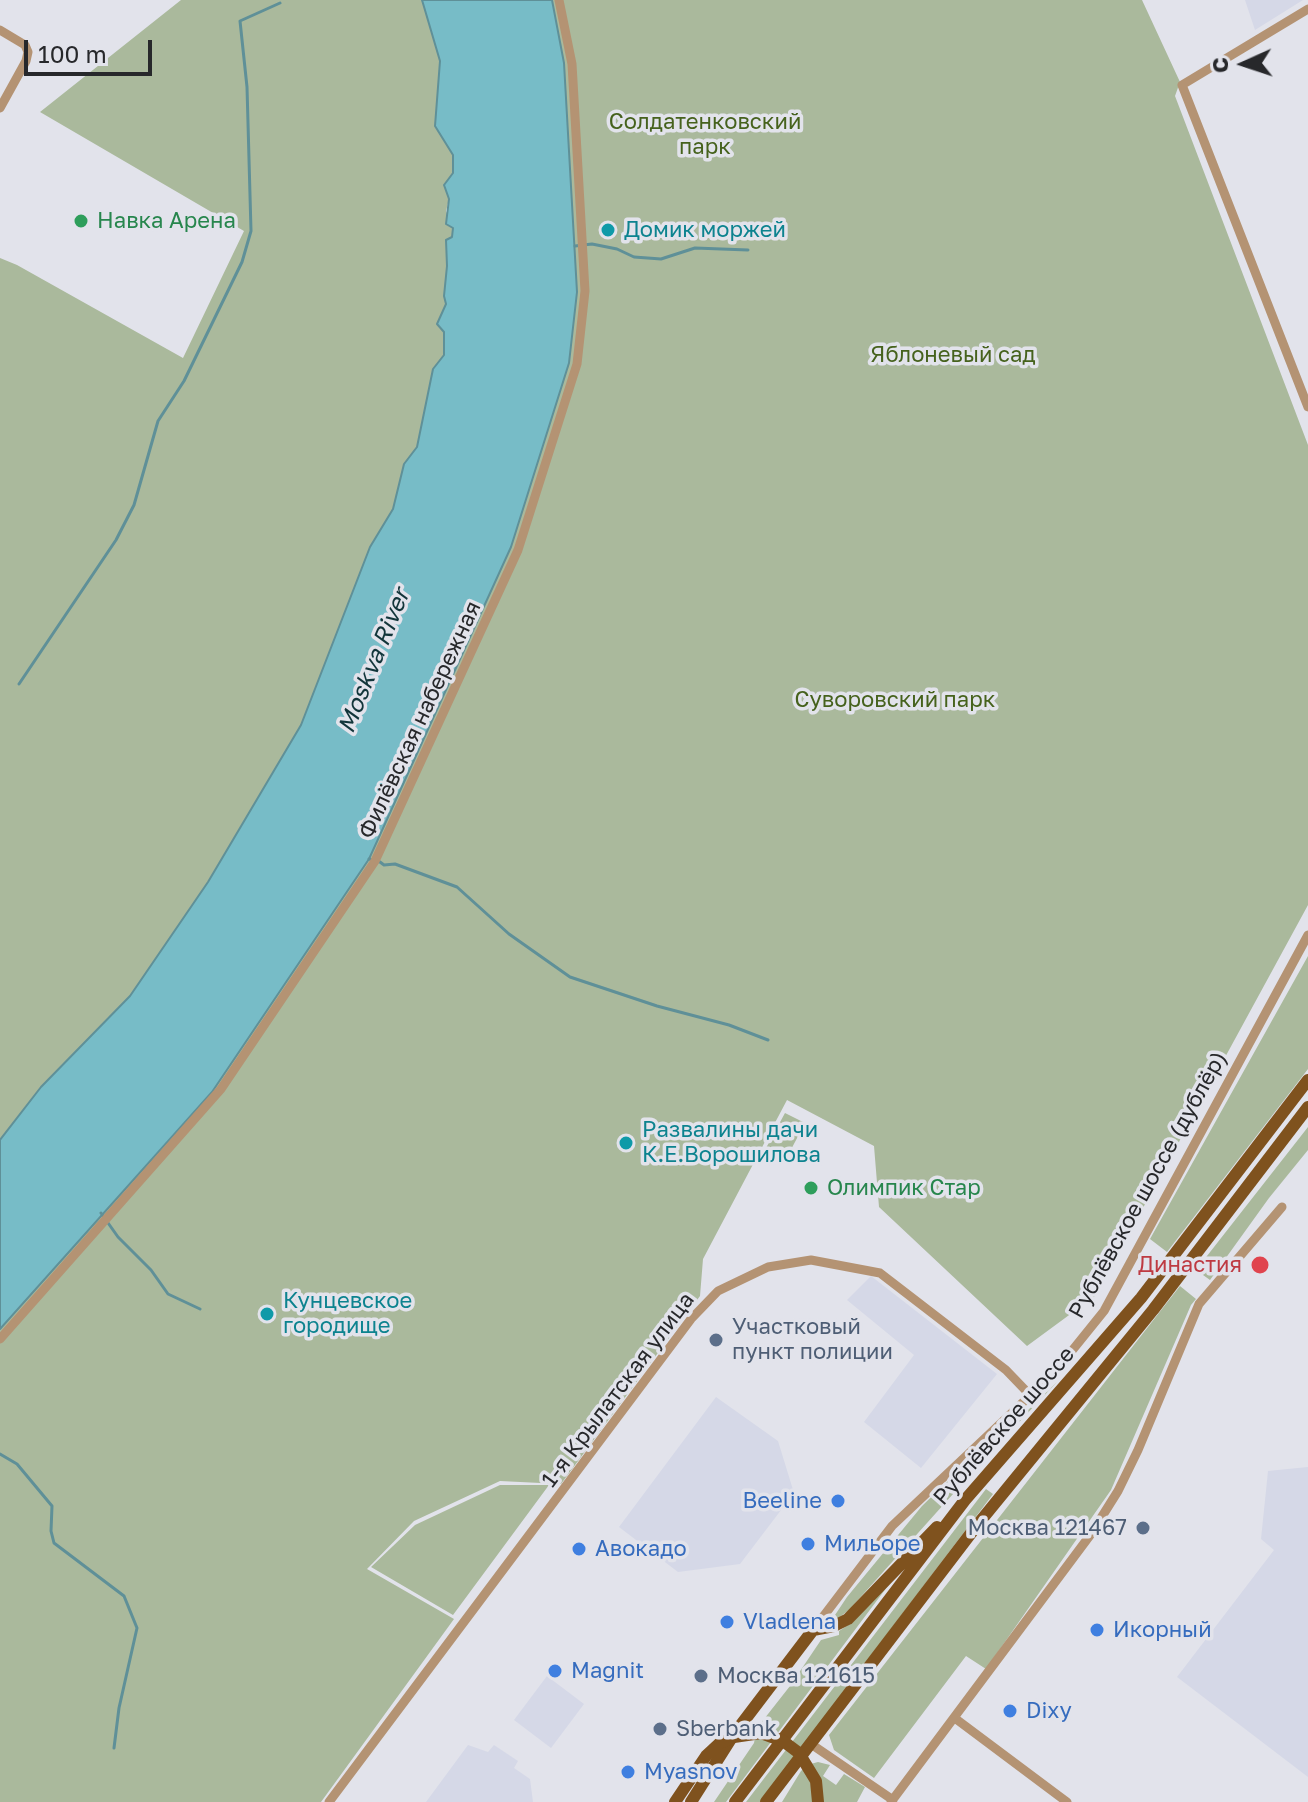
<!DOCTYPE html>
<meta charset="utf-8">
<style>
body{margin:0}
#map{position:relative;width:1308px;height:1802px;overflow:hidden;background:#e2e3eb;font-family:"Golos Text",sans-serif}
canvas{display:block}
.north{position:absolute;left:1204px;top:24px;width:80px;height:80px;-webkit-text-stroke:6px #e2e3eb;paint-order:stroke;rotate:267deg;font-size:22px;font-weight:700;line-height:32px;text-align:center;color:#27282b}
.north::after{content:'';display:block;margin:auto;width:28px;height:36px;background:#27282b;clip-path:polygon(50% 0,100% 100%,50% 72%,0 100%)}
.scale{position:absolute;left:24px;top:40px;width:128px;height:36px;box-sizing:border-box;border:4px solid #27282b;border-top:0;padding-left:10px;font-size:24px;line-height:28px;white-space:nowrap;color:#27282b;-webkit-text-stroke:6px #e2e3eb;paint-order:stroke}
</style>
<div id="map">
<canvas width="1308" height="1802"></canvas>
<div class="north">С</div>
<div class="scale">100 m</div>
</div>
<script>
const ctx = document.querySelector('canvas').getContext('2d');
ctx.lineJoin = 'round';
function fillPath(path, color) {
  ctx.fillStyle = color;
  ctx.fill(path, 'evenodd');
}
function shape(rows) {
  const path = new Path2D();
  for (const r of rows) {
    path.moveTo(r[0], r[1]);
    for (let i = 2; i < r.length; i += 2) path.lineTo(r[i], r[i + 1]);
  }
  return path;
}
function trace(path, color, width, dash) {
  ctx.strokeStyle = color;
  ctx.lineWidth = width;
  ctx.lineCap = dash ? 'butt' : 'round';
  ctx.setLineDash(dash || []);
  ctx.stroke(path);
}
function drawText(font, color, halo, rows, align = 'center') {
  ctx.font = font + ' "Golos Text",sans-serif';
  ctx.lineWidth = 7;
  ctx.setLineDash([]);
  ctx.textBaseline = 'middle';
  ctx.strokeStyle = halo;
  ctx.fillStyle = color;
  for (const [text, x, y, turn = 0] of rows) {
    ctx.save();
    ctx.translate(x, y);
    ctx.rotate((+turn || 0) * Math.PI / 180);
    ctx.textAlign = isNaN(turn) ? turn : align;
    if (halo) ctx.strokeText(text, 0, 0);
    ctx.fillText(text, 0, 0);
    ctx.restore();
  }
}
const built = shape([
 [1245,0,1303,0,1255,30],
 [871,1276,997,1374,921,1468,864,1422,914,1355,847,1300],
 [716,1397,778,1441,794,1493,740,1564,678,1572,619,1527],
 [1308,1467,1308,1777,1177,1677,1274,1550,1261,1539,1268,1471],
 [547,1676,584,1704,551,1748,514,1720],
 [468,1745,488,1752,494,1745,518,1761,514,1768,530,1779,533,1802,426,1802]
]);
const green = shape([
 [181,0,422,0,440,61,435,126,453,155,453,173,444,185,449,199,446,211,453,228,452,237,446,240,447,266,444,296,446,304,437,324,444,332,444,355,433,369,417,447,404,464,393,509,370,547,301,725,208,882,130,996,41,1087,0,1140,0,258,17,265,183,358,244,231,40,112],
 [552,0,1142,0,1180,82,1175,96,1308,445,1308,905,1095,1296,1027,1346,879,1207,874,1146,787,1100,703,1259,700,1296,561,1484,500,1481,414,1521,367,1569,454,1619,321,1802,0,1802,0,1329,212,1092,369,859,511,547,577,292,564,63],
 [1308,956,1308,1069,1167,1252,1150,1239],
 [785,1113,805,1123,786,1159,766,1148],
 [1308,1127,1308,1150,1269,1198,1210,1280,1196,1270],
 [1180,1286,1196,1299,1191,1305,1111,1490,986,1669,966,1656,874,1778,834,1750,829,1735],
 [1057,1382,988,1455,849,1610,837,1619,835,1615,847,1597,922,1506,958,1471,992,1445],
 [500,1485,549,1485,453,1615,371,1567,415,1525],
 [986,1489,993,1494,760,1802,746,1802],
 [902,1567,726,1802,714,1802,754,1743,757,1728,790,1686,821,1640,839,1635,839,1631,853,1622],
 [818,1762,830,1765,823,1776,836,1785,844,1774,865,1787,857,1802,782,1802,801,1771,807,1765]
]);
const water = shape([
 [422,0,552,0,564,63,577,292,569,363,511,547,369,859,212,1092,0,1329,0,1140,41,1087,130,996,208,882,301,725,370,547,393,509,404,464,417,447,433,369,444,355,444,332,437,324,446,304,444,296,447,266,446,240,452,237,453,228,446,224,449,199,444,185,453,173,453,155,435,126,440,61,422,0]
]);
const stream = shape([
 [575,246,592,244,617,249,634,257,661,259,695,248,748,250],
 [19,684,116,540,134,505,158,421,184,381,242,262,251,231,247,87,240,21,280,3],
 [369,859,380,862,384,865,395,864,457,887,509,934,570,977,657,1006,729,1025,768,1040],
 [101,1213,118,1237,151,1270,168,1294,200,1309],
 [0,1454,17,1464,52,1506,51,1531,54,1543,124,1596,137,1628,119,1708,114,1748]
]);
const minor = shape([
 [1308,9,1182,85,1308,407],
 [0,30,25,45,28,52,26,61,0,108],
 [0,1339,221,1089,375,861,518,550,577,364,585,291,572,64,559,0],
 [813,1630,892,1526,1054,1373,1104,1311,1308,935],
 [956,1719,1067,1802],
 [811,1744,893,1800],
 [329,1802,691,1319,718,1291,768,1267,811,1260,880,1273,1006,1370,1031,1396],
 [891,1802,1091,1534,1118,1491,1138,1450,1199,1304,1282,1207]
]);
const major = shape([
 [691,1802,734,1734,813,1630,834,1626,848,1619,937,1527],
 [735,1802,965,1500,1141,1298,1308,1080],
 [766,1802,978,1524,1153,1310,1308,1107]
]);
const majorBridge = shape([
 [675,1802,706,1756,720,1743,734,1737,761,1733,783,1741,799,1753,816,1781,818,1802]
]);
const markers = [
 [81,221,8,"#2e9e5b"],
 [608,230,8,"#0f9aa8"],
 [626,1143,8,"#0f9aa8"],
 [811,1188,8,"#2e9e5b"],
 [1260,1265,10,"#e0444e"],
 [267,1314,8,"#0f9aa8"],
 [716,1340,8,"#5c6f8a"],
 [838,1501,8,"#3f7fe0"],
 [1143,1528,8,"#5c6f8a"],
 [808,1544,8,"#3f7fe0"],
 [579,1549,8,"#3f7fe0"],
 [727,1622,8,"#3f7fe0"],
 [1097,1630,8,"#3f7fe0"],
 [555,1671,8,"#3f7fe0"],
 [701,1676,8,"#5c6f8a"],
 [1010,1711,8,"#3f7fe0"],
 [660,1729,8,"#5c6f8a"],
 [628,1772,8,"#3f7fe0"]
];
const parkNames = [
 ["Солдатенковский",705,122],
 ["парк",705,147],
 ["Яблоневый сад",953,355],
 ["Суворовский парк",895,700]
];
const leisureNames = [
 ["Навка Арена",97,221],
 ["Олимпик Стар",827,1188]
];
const cultureNames = [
 ["Домик моржей",624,230],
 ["Развалины дачи",642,1130],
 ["К.Е.Ворошилова",642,1155],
 ["Кунцевское",283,1301],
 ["городище",283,1326]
];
const streetNames = [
 ["Филёвская набережная",420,720,-65],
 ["Рублёвское шоссе (дублёр)",1148,1185,-61],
 ["1-я Крылатская улица",618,1390,-53],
 ["Рублёвское шоссе",1004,1426,-49]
];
const healthNames = [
 ["Династия",1242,1265]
];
const serviceNames = [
 ["Участковый",732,1327],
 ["пункт полиции",732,1352],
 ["Москва 121467",1127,1528,"right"],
 ["Москва 121615",717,1676],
 ["Sberbank",676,1729]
];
const shopNames = [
 ["Beeline",822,1501,"right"],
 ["Мильоре",824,1544],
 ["Авокадо",595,1549],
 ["Vladlena",743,1622],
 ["Икорный",1113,1630],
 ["Magnit",571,1671],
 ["Dixy",1026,1711],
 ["Myasnov",644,1772]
];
const waterNames = [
 ["Moskva River",374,661,-68]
];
fillPath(built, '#d5d8e7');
fillPath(green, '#aab99c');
fillPath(water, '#77bcc7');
trace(water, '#5f9098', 2);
trace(stream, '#5f9098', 3);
trace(minor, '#b49373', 9);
trace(major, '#7f521e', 12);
trace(majorBridge, '#7f521e', 12);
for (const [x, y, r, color] of markers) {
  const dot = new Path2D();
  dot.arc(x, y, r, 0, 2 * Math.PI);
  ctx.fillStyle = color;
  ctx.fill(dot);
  trace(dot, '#e2e3eb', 3);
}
drawText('22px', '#46621d', '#e2e3eb', parkNames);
drawText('22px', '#27864d', '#e2e3eb', leisureNames, 'left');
drawText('22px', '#0d838f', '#e2e3eb', cultureNames, 'left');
drawText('22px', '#27282b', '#e2e3eb', streetNames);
drawText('22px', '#be3a42', '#e2e3eb', healthNames, 'right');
drawText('22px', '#4e5e75', '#e2e3eb', serviceNames, 'left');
drawText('22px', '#366cbe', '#e2e3eb', shopNames, 'left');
drawText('italic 24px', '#12353a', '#e2e3eb', waterNames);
</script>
